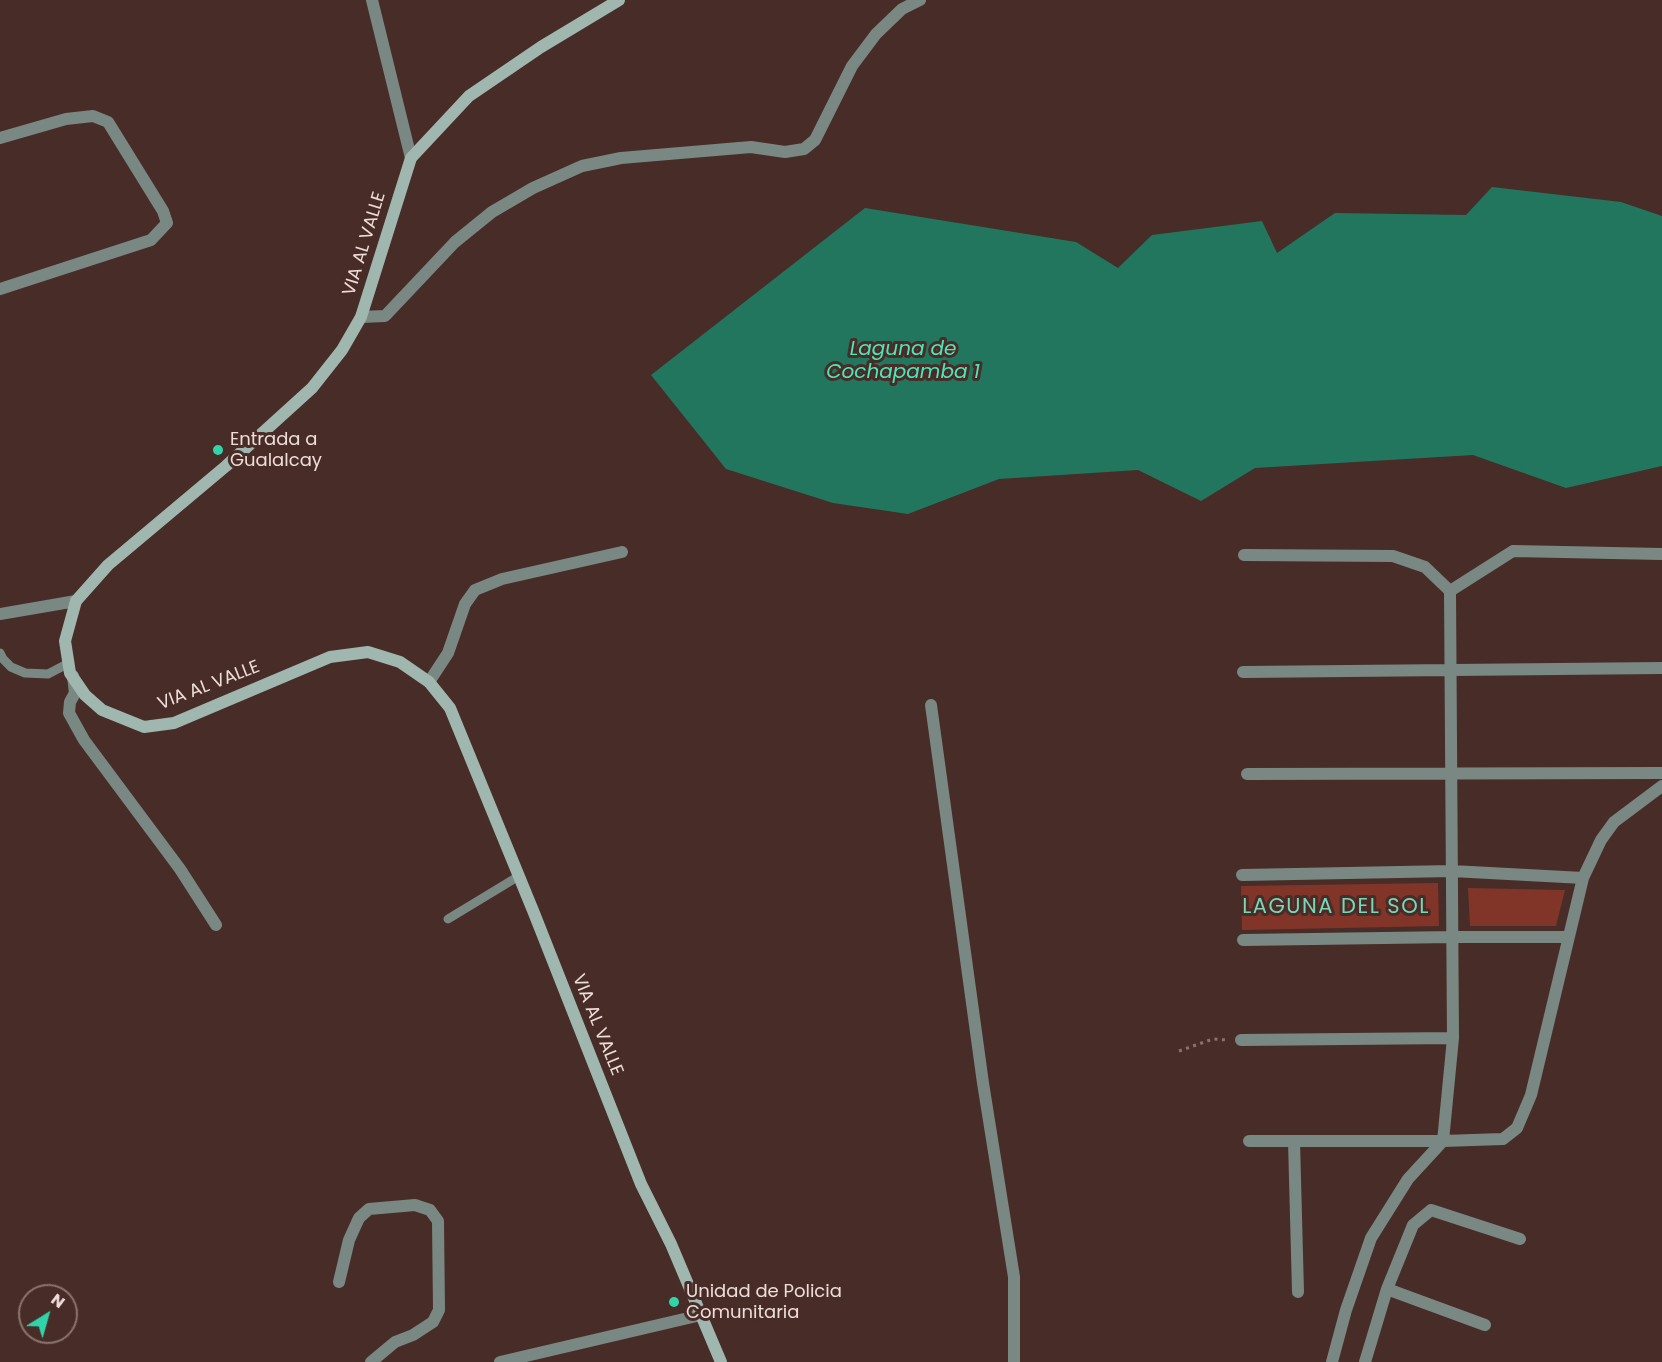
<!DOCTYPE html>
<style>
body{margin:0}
#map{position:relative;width:1662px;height:1362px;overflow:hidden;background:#482c27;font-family:Poppins,sans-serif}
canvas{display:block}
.north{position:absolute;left:18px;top:1284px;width:60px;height:60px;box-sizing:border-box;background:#482c27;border:2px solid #8b736e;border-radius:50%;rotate:37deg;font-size:16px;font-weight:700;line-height:24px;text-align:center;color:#efddd9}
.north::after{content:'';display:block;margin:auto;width:21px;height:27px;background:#31d4a9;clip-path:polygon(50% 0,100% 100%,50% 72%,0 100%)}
</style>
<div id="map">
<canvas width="1662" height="1362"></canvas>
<div class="north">N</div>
</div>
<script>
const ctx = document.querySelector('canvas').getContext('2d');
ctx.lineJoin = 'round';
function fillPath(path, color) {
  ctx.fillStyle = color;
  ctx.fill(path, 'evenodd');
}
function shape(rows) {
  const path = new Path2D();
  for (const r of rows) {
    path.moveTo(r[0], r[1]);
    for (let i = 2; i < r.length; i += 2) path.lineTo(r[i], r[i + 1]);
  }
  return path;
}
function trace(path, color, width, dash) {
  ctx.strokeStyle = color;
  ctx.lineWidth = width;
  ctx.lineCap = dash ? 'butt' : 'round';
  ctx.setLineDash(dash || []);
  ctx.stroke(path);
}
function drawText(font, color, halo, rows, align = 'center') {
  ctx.font = font + ' Poppins,sans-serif';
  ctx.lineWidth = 6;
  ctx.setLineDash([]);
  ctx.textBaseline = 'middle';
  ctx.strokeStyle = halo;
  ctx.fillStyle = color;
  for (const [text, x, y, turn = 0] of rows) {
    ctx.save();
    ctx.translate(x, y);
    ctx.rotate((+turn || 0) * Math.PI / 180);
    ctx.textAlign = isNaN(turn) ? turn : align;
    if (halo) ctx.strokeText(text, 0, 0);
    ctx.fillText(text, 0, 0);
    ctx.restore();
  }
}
const green = shape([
 [1438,883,1439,926,1242,930,1241,886],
 [1468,888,1565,890,1556,926,1470,926]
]);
const water = shape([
 [1492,187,1621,202,1662,216,1662,466,1566,488,1473,455,1255,468,1201,501,1138,470,999,479,908,514,833,503,726,469,651,375,865,208,1076,242,1118,268,1152,235,1262,221,1277,253,1335,213,1466,215]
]);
const path = shape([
 [1179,1051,1213,1039,1227,1040]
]);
const service = shape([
 [0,653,3,659,11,667,25,673,48,674,69,663],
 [448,919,519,876]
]);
const minor = shape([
 [372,0,411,158],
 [0,138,66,119,93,116,108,122,163,211,167,223,151,240,0,289],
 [361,317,385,316,455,242,492,212,533,188,582,166,621,158,751,147,785,152,804,149,815,140,852,66,876,34,902,9,920,0],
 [1244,555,1393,556,1425,567,1450,591,1513,551,1662,554],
 [1243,672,1662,668],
 [73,676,75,693,70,702,69,713,84,740,180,869,216,925],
 [429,682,448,653,465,604,475,590,502,579,622,552],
 [931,705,983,1083,1014,1277,1014,1362],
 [1247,774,1662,773],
 [1242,875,1452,871,1583,878],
 [1243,940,1453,937,1568,937],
 [1241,1040,1453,1038],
 [1249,1141,1443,1141,1503,1139,1517,1128,1531,1095,1583,878,1601,840,1614,822,1662,786],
 [1294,1141,1298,1292],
 [339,1282,349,1240,359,1218,369,1209,415,1205,430,1210,438,1221,439,1310,433,1322,413,1335,395,1342,371,1362],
 [1387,1289,1485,1325],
 [500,1362,701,1315],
 [1332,1362,1346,1310,1371,1238,1408,1179,1443,1141,1453,1038,1450,591],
 [1365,1362,1387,1289,1413,1225,1431,1210,1520,1239]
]);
const tertiary = shape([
 [0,614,76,601]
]);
const secondary = shape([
 [619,0,541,47,469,96,411,158,361,317,342,350,312,388,226,466,108,565,76,601,65,641,70,673,85,695,102,710,144,727,174,723,330,657,368,652,400,662,429,682,450,708,534,913,641,1184,671,1244,721,1362]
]);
const markers = [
 [218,450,6,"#31d4a9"],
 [674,1302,6,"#31d4a9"]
];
const streetNames = [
 ["VIA AL VALLE",365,244,-73],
 ["VIA AL VALLE",209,686,-21],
 ["VIA AL VALLE",597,1025,68]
];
const poiNames = [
 ["Entrada a",230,440],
 ["Gualalcay",230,461],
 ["Unidad de Policia",686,1292],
 ["Comunitaria",686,1313]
];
const waterNames = [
 ["Laguna de",903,350],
 ["Cochapamba 1",903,373]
];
const quarterNames = [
 ["LAGUNA DEL SOL",1336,908]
];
fillPath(green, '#813529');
fillPath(water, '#22765e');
trace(path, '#8a726d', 3, [3, 4.5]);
trace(service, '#798882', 9);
trace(minor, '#798882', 12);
trace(tertiary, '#798882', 12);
trace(secondary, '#9fb7ae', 12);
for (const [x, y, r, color] of markers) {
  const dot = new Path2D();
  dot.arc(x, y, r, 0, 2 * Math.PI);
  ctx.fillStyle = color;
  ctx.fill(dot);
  trace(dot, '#482c27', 2);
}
drawText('18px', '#efddd9', '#482c27', streetNames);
drawText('18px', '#efddd9', '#482c27', poiNames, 'left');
drawText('italic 20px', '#50e4b9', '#482c27', waterNames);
ctx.letterSpacing = '1.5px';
drawText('21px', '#7ad6b7', '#482c27', quarterNames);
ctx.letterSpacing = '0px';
</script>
